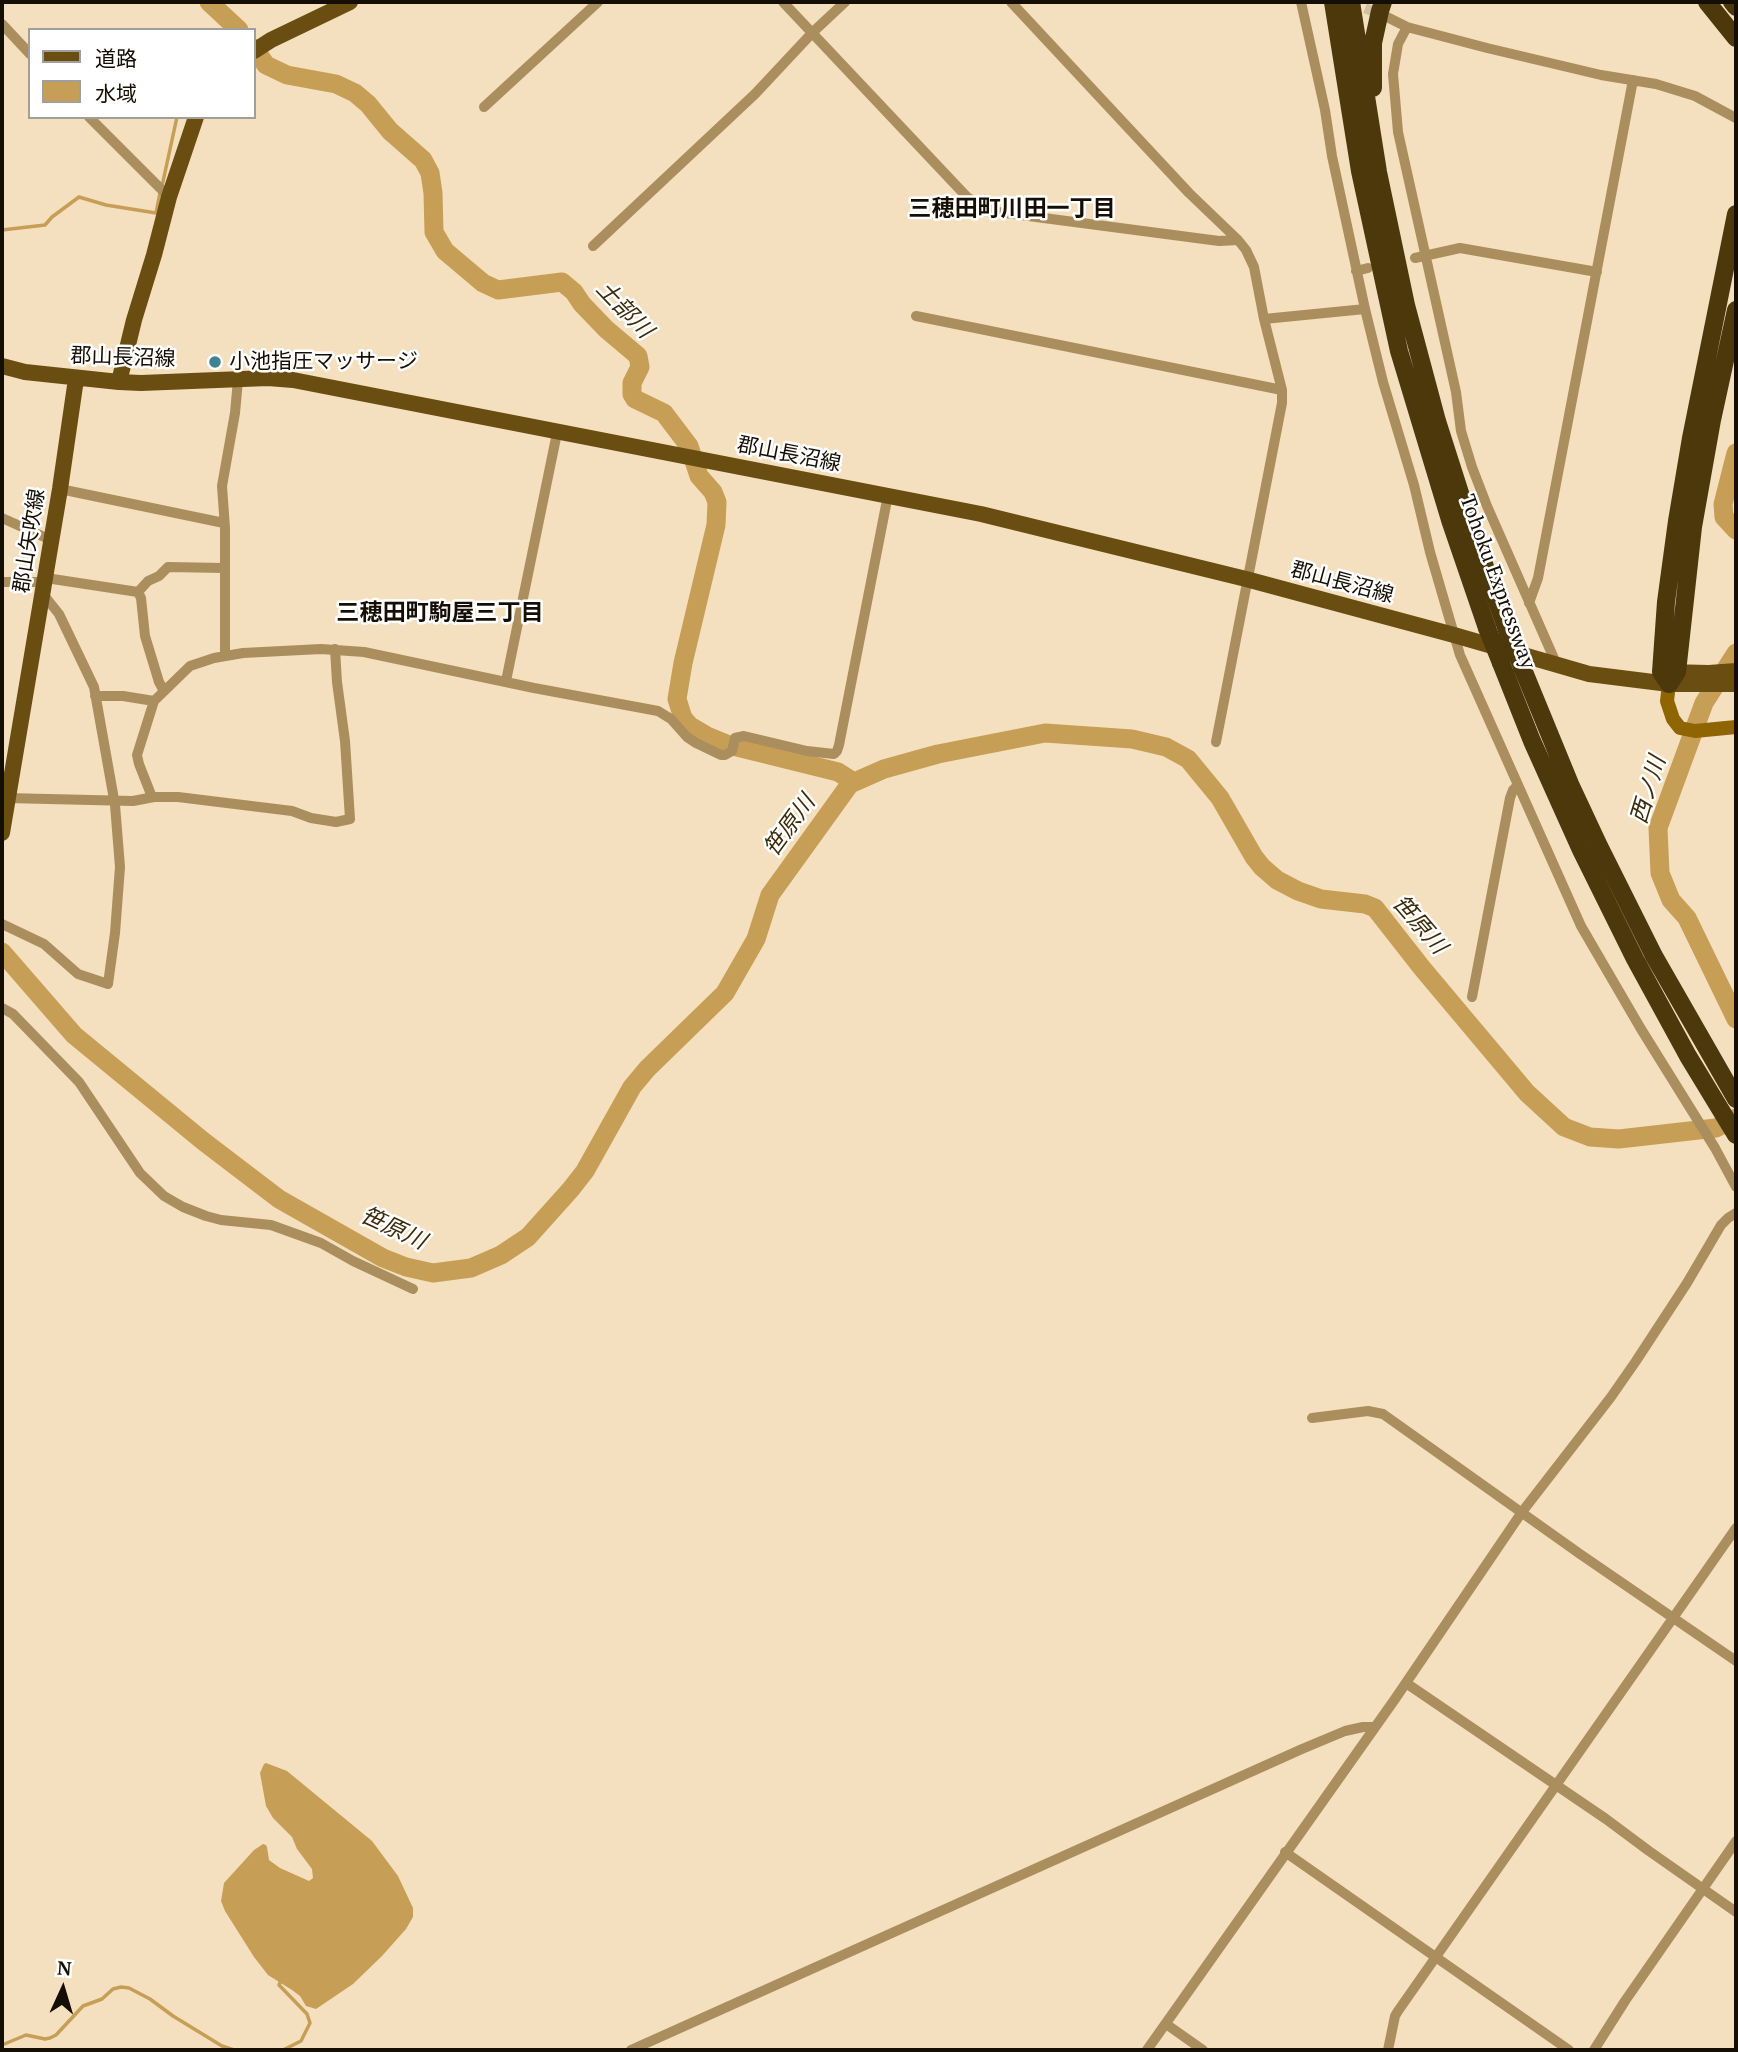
<!DOCTYPE html>
<meta charset="utf-8">
<style>
body{margin:0}
#map{position:relative;width:1738px;height:2052px;overflow:hidden;background:#f4e0be;font-family:"PT Serif","Noto Sans JP",serif}
canvas{display:block}
.frame{position:absolute;inset:0;border:4px solid #150e04;pointer-events:none}
.legend{position:absolute;left:28px;top:28px;width:228px;height:91px;box-sizing:border-box;background:#fff;border:2px solid #a19f9b;margin:0;padding:9px 12px;list-style:none;font-size:21px;color:#150e04}
.legend li{display:flex;align-items:center;gap:14px;height:35px}
.legend b{width:35px;border:2px solid #a19f9b}
.north{position:absolute;left:28px;top:1954px;width:70px;height:70px;-webkit-text-stroke:5px #fff;paint-order:stroke;rotate:4deg;font-size:19px;font-weight:700;line-height:28px;text-align:center;color:#150e04}
.north::after{content:'';display:block;margin:auto;width:24px;height:32px;background:#150e04;clip-path:polygon(50% 0,100% 100%,50% 72%,0 100%)}
</style>
<div id="map">
<canvas width="1738" height="2052"></canvas>
<div class="frame"></div>
<ul class="legend">
<li><b style="height:9px;background:#6a4d10"></b>道路</li>
<li><b style="height:19px;background:#c79e55"></b>水域</li>
</ul>
<div class="north">N</div>
</div>
<script>
const ctx = document.querySelector('canvas').getContext('2d');
ctx.lineJoin = 'round';
function fillPath(path, color) {
  ctx.fillStyle = color;
  ctx.fill(path, 'evenodd');
}
function shape(rows) {
  const path = new Path2D();
  for (const r of rows) {
    path.moveTo(r[0], r[1]);
    for (let i = 2; i < r.length; i += 2) path.lineTo(r[i], r[i + 1]);
  }
  return path;
}
function trace(path, color, width, dash) {
  ctx.strokeStyle = color;
  ctx.lineWidth = width;
  ctx.lineCap = dash ? 'butt' : 'round';
  ctx.setLineDash(dash || []);
  ctx.stroke(path);
}
function drawText(font, color, halo, rows, align = 'center') {
  ctx.font = font + ' "PT Serif","Noto Sans JP",serif';
  ctx.lineWidth = 5;
  ctx.setLineDash([]);
  ctx.textBaseline = 'middle';
  ctx.strokeStyle = halo;
  ctx.fillStyle = color;
  for (const [text, x, y, turn = 0] of rows) {
    ctx.save();
    ctx.translate(x, y);
    ctx.rotate((+turn || 0) * Math.PI / 180);
    ctx.textAlign = isNaN(turn) ? turn : align;
    if (halo) ctx.strokeText(text, 0, 0);
    ctx.fillText(text, 0, 0);
    ctx.restore();
  }
}
const water = shape([
 [266,1763,287,1771,372,1841,398,1876,413,1908,413,1917,406,1929,382,1956,353,1984,316,2009,306,2006,300,1996,292,1990,268,1975,254,1957,225,1911,221,1901,224,1883,254,1850,263,1844,266,1845,267,1847,269,1860,280,1868,309,1881,313,1878,312,1869,297,1849,292,1837,273,1818,266,1806,260,1773,264,1764]
]);
const stream = shape([
 [162,186,177,117],
 [2,230,45,225,52,217,79,197,106,205,156,213,160,193],
 [282,1978,279,1985,307,2014,310,2023,301,2041,283,2050],
 [2,2045,26,2035,45,2039,50,2038,56,2035,83,2006,102,1999,113,1989,121,1987,129,1988,150,1999,173,2016,222,2046,234,2050]
]);
const river = shape([
 [209,2,239,30],
 [254,48,266,65,287,75,336,84,355,93,368,104,390,131,423,160,430,173,433,193,434,232,445,251,483,283,498,290,562,282,574,292,582,304,606,329,638,356,640,367,632,383,632,394,635,399,664,413,689,446,699,476,713,492,717,502,716,525,683,663,677,699,683,718,690,726,707,736,729,745,838,772,849,779,850,784],
 [1736,453,1723,504,1724,517,1736,530],
 [1736,653,1704,703,1658,828,1660,873,1671,900,1687,918,1736,1019],
 [2,952,74,1035,203,1141,279,1199,383,1258,406,1267,433,1273,471,1268,501,1255,528,1237,571,1189,585,1171,632,1087,647,1069,725,993,756,939,770,895,850,784,884,769,938,754,1045,733,1132,739,1166,747,1188,759,1220,798,1254,857,1262,867,1277,880,1298,891,1321,899,1365,904,1375,908,1422,968,1527,1093,1564,1127,1590,1137,1619,1139,1716,1128,1736,1118]
]);
const streetTunnel = shape([
 [1351,3,1383,15]
]);
const street = shape([
 [783,2,967,197,982,207,998,212,1219,241,1238,240],
 [1011,2,1189,193,1238,240,1246,250,1254,267,1264,319,1282,390,1282,403,1216,742],
 [1301,2,1325,110,1332,156,1365,309,1383,382,1414,485,1430,552,1460,655,1581,926,1641,1029,1715,1148,1736,1187],
 [1387,17,1407,27,1487,48,1601,75,1656,84,1695,96,1736,118],
 [2,24,30,54],
 [1407,27,1398,44,1393,74,1398,132,1456,392,1461,431,1472,467,1487,506,1556,663],
 [484,107,598,2],
 [89,117,169,197],
 [593,246,755,94,813,32,845,2],
 [1415,258,1460,248,1597,272],
 [1356,271,1368,268],
 [916,316,1282,390],
 [1264,319,1365,309],
 [60,489,224,523],
 [2,518,51,540],
 [46,578,138,592,141,598,145,636,159,682,164,691],
 [2,582,45,582],
 [138,592,148,581,159,576,168,567,224,568],
 [1529,603,1538,578,1633,80],
 [225,655,225,528,222,486,235,413,238,380],
 [506,681,557,433],
 [95,696,123,696,154,701],
 [152,797,139,764,137,755,154,701,190,666,214,658,243,653,321,649,364,652,534,688,658,711,671,719,687,737,696,743,721,755,725,755,732,751,735,738,744,736,807,751,834,754,837,751,839,745,888,495],
 [6,798,133,801,154,797,178,797,292,811,311,818,336,822,350,819,345,741,337,682,335,649],
 [2,924,44,944,78,974,108,984,115,933,120,867,115,805,94,687,59,614,43,594],
 [1472,997,1510,798,1513,790,1518,785],
 [2,1008,13,1014,79,1082,140,1173,164,1196,183,1207,206,1216,221,1220,271,1225,321,1243,353,1261,413,1289],
 [1312,1418,1368,1411,1383,1414,1580,1554,1736,1661],
 [1406,1683,1606,1819,1649,1851,1736,1912],
 [1285,1852,1569,2050],
 [1166,2024,1203,2050],
 [631,2050,1302,1749,1345,1731,1363,1727,1375,1727],
 [1147,2050,1395,1699,1522,1512,1611,1397,1636,1361,1687,1283,1721,1225,1728,1218,1736,1213],
 [1388,2050,1395,2016,1398,2011,1736,1528],
 [1594,2050,1625,2001,1736,1841]
]);
const secondary = shape([
 [1669,684,1667,701,1673,719,1680,728,1695,731,1736,727]
]);
const primary = shape([
 [254,51,271,40,350,2],
 [2,366,25,372,119,382,141,383,268,378,293,380,981,514,1246,579,1454,635,1589,674,1669,684,1736,684],
 [119,382,134,320,154,255,169,197,196,117],
 [1666,672,1709,673,1736,671],
 [2,833,60,489,76,379]
]);
const highway = shape([
 [1333,2,1360,171,1399,351,1450,520,1487,628],
 [1351,2,1378,172,1406,305,1437,421,1468,518,1508,633],
 [1707,2,1736,38],
 [1732,2,1736,7],
 [1373,88,1373,43,1380,11,1383,2],
 [1736,214,1691,438,1677,521,1666,602,1661,672,1669,684,1677,672,1693,527,1712,420,1736,310],
 [1501,663,1532,741,1581,850,1635,959,1688,1056,1736,1135],
 [1522,667,1570,784,1599,846,1654,956,1736,1099]
]);
const highwayBridge = shape([
 [1487,628,1501,663],
 [1508,633,1522,667]
]);
const markers = [
 [215,362,7,"#3f8292"]
];
const streetNames = [
 ["郡山長沼線",123,358,2],
 ["郡山長沼線",789,455,11],
 ["郡山矢吹線",30,541,-81],
 ["Tohoku Expressway",1497,582,70],
 ["郡山長沼線",1342,583,15]
];
const poiNames = [
 ["小池指圧マッサージ",229,362]
];
const neighbourhoodNames = [
 ["三穂田町川田一丁目",1012,209],
 ["三穂田町駒屋三丁目",440,613]
];
const waterNames = [
 ["土部川",624,310,46],
 ["西ノ川",1649,790,-73],
 ["笹原川",790,826,-54],
 ["笹原川",1419,925,49],
 ["笹原川",393,1229,25]
];
fillPath(water, '#c79e55');
trace(stream, '#c79e55', 3.5);
trace(river, '#c79e55', 19);
trace(streetTunnel, '#d3c0a2', 10, [10, 5]);
trace(street, '#aa8e5e', 10);
trace(secondary, '#8e6500', 14);
trace(primary, '#6a4d10', 16);
trace(highway, '#4d380c', 18);
trace(highwayBridge, '#4d380c', 18);
for (const [x, y, r, color] of markers) {
  const dot = new Path2D();
  dot.arc(x, y, r, 0, 2 * Math.PI);
  ctx.fillStyle = color;
  ctx.fill(dot);
  trace(dot, '#fff', 2.5);
}
drawText('21px', '#150e04', '#fff', streetNames);
drawText('21px', '#150e04', '#fff', poiNames, 'left');
drawText('bold 23px', '#150e04', '#fff', neighbourhoodNames);
drawText('italic 23px', '#3d2c0b', '#fff', waterNames);
</script>
